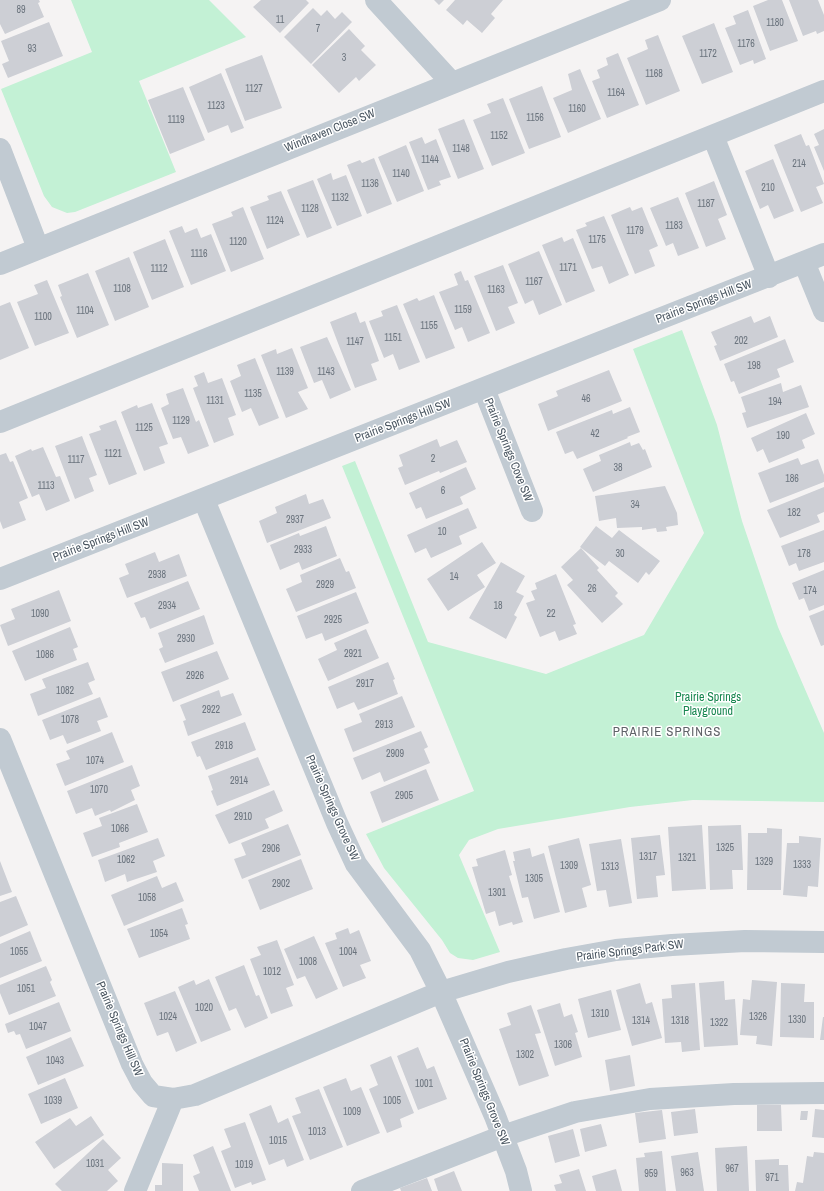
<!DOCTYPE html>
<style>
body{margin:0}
canvas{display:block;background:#f5f3f3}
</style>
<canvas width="824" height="1191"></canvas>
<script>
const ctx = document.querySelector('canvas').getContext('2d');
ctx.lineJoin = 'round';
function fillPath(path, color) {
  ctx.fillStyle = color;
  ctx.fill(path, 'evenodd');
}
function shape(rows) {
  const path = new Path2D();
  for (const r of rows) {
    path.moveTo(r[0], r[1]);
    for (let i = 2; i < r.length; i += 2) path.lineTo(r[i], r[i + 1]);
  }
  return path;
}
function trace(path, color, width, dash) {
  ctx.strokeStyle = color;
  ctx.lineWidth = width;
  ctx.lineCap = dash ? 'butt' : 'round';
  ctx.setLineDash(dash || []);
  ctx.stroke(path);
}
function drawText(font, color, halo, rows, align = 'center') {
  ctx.font = font + ' "Archivo Narrow",sans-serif';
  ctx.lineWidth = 3;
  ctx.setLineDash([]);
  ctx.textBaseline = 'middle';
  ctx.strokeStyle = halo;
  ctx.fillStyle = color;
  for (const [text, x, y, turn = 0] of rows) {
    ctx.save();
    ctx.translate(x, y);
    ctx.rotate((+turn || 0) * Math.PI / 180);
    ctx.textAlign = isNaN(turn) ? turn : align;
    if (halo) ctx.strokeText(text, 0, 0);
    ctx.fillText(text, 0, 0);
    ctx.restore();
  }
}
const green = shape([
 [71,0,209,0,246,37,139,81,176,172,75,212,67,213,52,207,44,196,1,89,92,52],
 [682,330,717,425,742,521,778,627,824,733,824,802,693,800,630,807,498,829,469,840,459,855,500,952,473,960,458,958,450,953,442,940,384,868,366,834,474,791,342,466,355,461,428,642,546,674,644,635,704,533,633,349]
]);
const building = shape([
 [0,0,39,0,40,2,38,3,44,17,5,34,0,24],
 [261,0,306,0,309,3,280,33,253,7],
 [434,0,444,0,439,5],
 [455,0,503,0,491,14,495,18,482,33,467,20,463,25,446,10],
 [768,0,782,0,798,41,770,51,753,6],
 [789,0,818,0,824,15,824,31,817,34,816,31,803,36],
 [313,8,321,16,327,10,335,19,342,12,352,22,311,64,284,37],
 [748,10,766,59,754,64,753,60,740,65,725,28,736,24,733,16],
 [49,22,63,56,8,78,2,64,9,61,1,41],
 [714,23,733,72,702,84,682,36],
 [349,29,365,46,361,50,376,65,359,81,356,77,339,93,312,65],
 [658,35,680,91,646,105,627,58,648,49,645,40],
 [618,53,639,105,607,118,592,81,600,78,597,70,608,65,606,58],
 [262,55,282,108,245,121,225,69],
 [580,69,601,119,568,133,553,98,572,90,568,74],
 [221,73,244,128,231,133,228,125,208,133,189,87],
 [542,86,561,137,529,149,509,99],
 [183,87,205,140,170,154,148,100],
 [503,98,525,153,492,166,473,120,491,113,487,104],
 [464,119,484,169,458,179,438,129],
 [824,129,824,171,814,147,819,145,814,134],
 [801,134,806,146,809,145,824,184,816,187,823,203,801,212,774,145],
 [422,137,425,144,436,139,451,177,439,181,441,185,428,190,409,142],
 [406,145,424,191,397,202,378,157],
 [374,158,392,204,367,214,347,165,360,160,362,163],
 [773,159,794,211,774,219,768,205,760,209,745,171],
 [331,173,333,180,346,175,362,216,337,226,317,179],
 [313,180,332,228,307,238,287,190],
 [714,181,727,215,718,219,726,239,706,247,685,193],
 [281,191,300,235,267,249,250,207,269,200,267,196],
 [678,197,699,248,678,256,673,243,666,246,650,208],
 [243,207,264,259,231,272,212,224,233,216,231,212],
 [630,207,632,211,642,207,658,246,649,250,655,266,635,274,611,215],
 [604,216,629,275,609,284,602,266,592,269,576,230,587,226,585,223],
 [182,226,185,233,197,228,201,238,211,234,226,271,191,285,169,231],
 [562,237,564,242,573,238,595,291,566,303,542,245],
 [165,239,184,287,152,300,133,252],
 [539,251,562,305,539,315,533,300,525,304,508,264],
 [129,257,149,307,115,321,95,271],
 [503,265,518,303,508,307,515,323,496,331,474,276],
 [461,271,465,281,468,280,490,333,468,342,462,327,455,330,439,292,458,285,454,274],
 [88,273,109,325,77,338,60,297,62,296,58,285],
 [47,280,69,333,35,346,17,302,38,294,34,285],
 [434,295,455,348,426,359,403,304,417,298,419,301],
 [10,302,29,348,0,360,0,306],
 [397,305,420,362,399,370,393,354,384,358,369,321,383,316,381,311],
 [356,312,360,323,365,321,379,361,371,364,377,380,355,388,330,322],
 [751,316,754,323,770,316,778,337,720,361,714,346,717,345,711,332],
 [327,337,351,390,330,399,322,380,314,383,300,347],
 [785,339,794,362,777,369,780,377,739,394,734,381,731,382,724,364],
 [292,348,308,388,298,392,308,409,286,418,261,355,276,349,277,354],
 [255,358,279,418,259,426,251,408,242,412,230,381,241,376,237,365],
 [609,370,622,401,548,431,538,404,558,396,556,391],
 [204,372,208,383,222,378,236,415,228,418,234,435,214,443,193,388,198,386,194,376],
 [781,383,783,392,801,385,809,407,747,428,742,413,746,412,741,397],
 [183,388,196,422,199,420,209,446,188,454,181,437,173,439,161,408,169,404,166,394],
 [152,403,168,444,159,447,165,463,144,471,121,412,137,405,138,408],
 [630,407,640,432,627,437,628,438,577,459,573,451,565,454,556,432,612,410,613,414],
 [806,413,815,434,802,440,805,448,769,463,763,449,757,452,751,438],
 [116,420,137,474,109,485,89,434,101,430,99,426],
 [82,436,97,475,89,478,94,491,75,499,55,446],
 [437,439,440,447,457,440,467,462,440,473,439,471,405,485,398,468,403,466,399,455],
 [630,442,631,446,639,443,643,450,645,449,652,467,593,492,583,469,601,461,599,455],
 [43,447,56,477,60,476,70,501,46,511,39,494,32,497,15,456,31,449,32,451],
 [6,453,10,462,13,461,28,498,19,502,26,520,3,529,0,521,0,455],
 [798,458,801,465,818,459,824,475,824,482,770,503,758,473],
 [466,467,476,489,460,497,463,504,426,519,421,507,416,509,409,493],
 [665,486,677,513,678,525,666,527,667,531,657,532,656,528,642,530,642,527,617,528,616,518,599,521,595,496],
 [824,487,824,512,817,515,820,522,780,538,767,510],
 [306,494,309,504,323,499,331,518,267,543,259,521,277,513,275,507],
 [468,508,477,528,459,536,462,544,431,558,426,548,415,553,407,535],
 [326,526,337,556,302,570,299,562,280,570,270,545,299,533,300,536],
 [596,526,612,538,619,530,660,561,649,575,646,572,638,583,609,561,605,566,580,547],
 [824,530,824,562,799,571,796,563,789,566,781,546],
 [482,542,496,563,477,575,485,587,448,611,427,579],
 [581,548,599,568,597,570,618,593,615,596,623,604,602,623,567,585,573,580,561,567],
 [155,552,159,562,179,554,187,576,127,598,119,578,129,574,125,564],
 [340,558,346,572,349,571,356,588,296,612,286,589,302,582,300,575],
 [501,562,525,576,516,592,524,596,514,615,517,617,506,639,469,618],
 [824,570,824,605,809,611,804,598,799,600,792,583],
 [556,574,576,624,573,625,577,634,559,641,555,631,540,637,526,603,535,600,531,591,537,589,535,583],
 [188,581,200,609,150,629,145,617,141,618,134,603],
 [59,590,71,621,8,646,0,625,15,619,11,609],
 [356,592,369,623,325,641,322,633,306,639,297,616],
 [824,610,824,645,821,646,809,616],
 [204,615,214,644,165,663,159,649,163,647,158,633],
 [70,627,78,647,73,649,77,660,25,681,12,651],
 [366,629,379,658,328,681,318,659,337,650,334,643],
 [217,651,229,679,173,702,161,672],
 [88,662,95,680,88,683,93,694,38,716,30,694,46,688,42,679],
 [388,662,395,679,393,680,398,694,358,710,354,702,337,709,328,687],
 [219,690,221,697,233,693,242,715,188,736,183,721,186,720,180,705],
 [402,696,415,727,353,752,344,729,362,722,359,714],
 [100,697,108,717,97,721,101,731,67,744,63,735,50,740,42,720],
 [245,722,256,750,206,770,200,756,197,757,191,742],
 [421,731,428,747,424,749,430,763,384,782,380,772,362,780,353,758],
 [112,732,124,762,65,786,56,764,70,759,66,751],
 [258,757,270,785,217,806,211,791,213,790,208,776],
 [132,765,140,786,131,790,135,800,111,812,110,810,95,816,92,808,76,814,67,791],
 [426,769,439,800,382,823,370,792],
 [274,790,283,811,265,819,269,828,229,844,215,815],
 [137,804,148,832,119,843,120,847,92,857,83,833,102,826,99,818],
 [288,824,301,855,242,879,234,859,246,855,241,843],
 [702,825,706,889,672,891,668,827],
 [741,825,743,870,732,870,733,889,710,890,708,826],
 [767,828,782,829,781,890,747,890,748,833,767,833],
 [660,835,665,875,656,876,658,897,637,899,631,838],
 [799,836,821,838,818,887,808,886,807,897,783,895,787,843,799,843],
 [158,838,165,856,153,861,157,872,127,882,125,874,105,882,98,860],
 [579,838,591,885,582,888,587,907,565,913,548,846],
 [621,839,632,903,609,907,606,890,597,891,589,844],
 [530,848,532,857,544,853,560,912,534,919,528,897,522,898,513,861,515,861,513,852],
 [505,850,512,875,509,876,523,922,513,925,512,922,499,926,495,911,486,914,472,867,478,866,476,859],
 [301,859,313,889,260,910,248,880],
 [0,861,12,892,0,896],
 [157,876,162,888,176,882,184,901,124,926,111,895],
 [16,896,28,925,0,937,0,902],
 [182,908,188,924,185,925,190,939,139,958,127,929],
 [348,928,350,934,359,930,371,961,360,965,366,978,343,987,325,943,337,939,335,933],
 [30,931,42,961,0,978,0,944],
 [314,936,338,989,316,999,305,976,297,979,284,949],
 [277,940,294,985,286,988,293,1006,271,1014,250,959,261,955,257,947],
 [244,965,256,996,259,995,268,1018,245,1028,236,1008,229,1011,215,977],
 [46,966,52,980,50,982,56,996,9,1015,0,993,0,985],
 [209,979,231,1030,201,1042,178,987,194,980,196,985],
 [752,980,777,982,772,1046,756,1044,757,1036,740,1035,743,999,750,1000],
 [724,981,725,1000,735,999,738,1045,704,1047,699,983],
 [640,983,646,1004,652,1002,662,1038,632,1046,616,990],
 [695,983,700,1050,682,1052,681,1042,665,1043,662,999,672,998,671,985],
 [781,983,805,984,804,1002,814,1002,814,1038,780,1037],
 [611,990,621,1030,588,1038,578,999],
 [175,991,197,1043,176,1052,168,1032,157,1036,144,1003],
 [59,1002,71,1031,26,1049,20,1034,16,1035,14,1031,8,1033,5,1024],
 [560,1003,564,1017,572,1014,578,1032,575,1033,582,1057,555,1066,537,1010],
 [531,1005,541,1033,535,1034,549,1076,519,1086,499,1029,511,1025,507,1013],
 [823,1017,824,1017,824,1040,820,1040],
 [71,1037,84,1066,38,1085,26,1057],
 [418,1047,427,1069,434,1066,447,1099,418,1110,397,1056],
 [630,1055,635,1086,610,1091,605,1060],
 [391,1056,414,1113,400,1119,402,1127,387,1133,369,1089,378,1085,370,1065],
 [65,1078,78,1108,41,1124,28,1094],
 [346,1078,351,1091,361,1087,380,1133,347,1146,323,1087],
 [319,1089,343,1147,310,1160,292,1116,301,1113,295,1098],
 [271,1105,278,1123,288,1118,304,1160,287,1167,284,1159,269,1165,249,1114],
 [757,1105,781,1105,782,1131,757,1131],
 [695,1109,698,1133,674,1136,671,1112],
 [815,1109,824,1110,824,1138,812,1137],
 [662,1110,666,1139,639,1143,635,1113],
 [801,1111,808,1111,807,1120,800,1120],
 [91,1116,104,1135,54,1169,35,1142,70,1118,76,1126],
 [245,1122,266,1180,252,1185,251,1182,235,1188,221,1151,231,1147,224,1129],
 [601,1124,607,1146,585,1152,580,1129],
 [573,1129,580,1156,555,1163,548,1136],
 [103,1139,121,1158,108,1170,118,1181,107,1191,62,1191,55,1184],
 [213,1146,231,1191,199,1191,193,1176,200,1173,193,1155],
 [747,1146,749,1191,717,1191,715,1148],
 [662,1151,666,1191,639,1191,636,1158,645,1157,644,1153],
 [698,1152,704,1191,676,1191,671,1156],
 [814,1152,824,1153,824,1191,795,1191,797,1182,803,1183,807,1156,813,1157],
 [779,1159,779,1165,788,1165,789,1191,756,1191,755,1160],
 [162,1163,183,1164,183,1191,155,1191,155,1185,162,1185],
 [579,1169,586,1191,556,1191,554,1185,562,1183,559,1175],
 [616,1169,622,1191,596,1191,592,1176],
 [454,1171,462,1191,438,1191,434,1179],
 [427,1178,432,1191,401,1191,400,1188]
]);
const minor = shape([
 [376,0,452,83],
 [713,136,769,277],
 [0,149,38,248],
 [804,262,824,311],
 [0,264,660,0],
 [484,389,532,511],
 [0,422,824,91],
 [204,500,337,823,356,864,420,950,441,992,495,1116,516,1171,521,1191],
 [0,579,824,254],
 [0,739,132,1064,142,1083,153,1096,173,1099,195,1095,441,992,508,972,566,959,616,950,672,945,745,941,824,942],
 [135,1191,173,1099],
 [362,1191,503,1136,575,1112,650,1099,734,1094,824,1093]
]);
const numberNames = [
 ["89",21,10],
 ["11",280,20],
 ["1180",775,23],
 ["7",318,29],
 ["1176",746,44],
 ["93",32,49],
 ["1172",708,54],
 ["3",344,58],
 ["1168",654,74],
 ["1127",254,89],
 ["1164",616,93],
 ["1123",216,106],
 ["1160",577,109],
 ["1156",535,118],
 ["1119",176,120],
 ["1152",499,136],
 ["1148",461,149],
 ["1144",430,160],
 ["214",799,164],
 ["1140",401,174],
 ["1136",370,184],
 ["210",768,188],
 ["1132",340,198],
 ["1187",706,204],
 ["1128",310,209],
 ["1124",275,221],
 ["1183",674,226],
 ["1179",635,231],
 ["1175",597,240],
 ["1120",238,242],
 ["1116",199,254],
 ["1171",568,268],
 ["1112",159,269],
 ["1167",534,282],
 ["1108",122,289],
 ["1163",496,290],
 ["1159",463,310],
 ["1104",85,311],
 ["1100",43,317],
 ["1155",429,326],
 ["1151",393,338],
 ["202",741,341],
 ["1147",355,342],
 ["198",754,366],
 ["1139",285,372],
 ["1143",326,372],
 ["1135",253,394],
 ["46",586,399],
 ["1131",215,401],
 ["194",775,402],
 ["1129",181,421],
 ["1125",144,428],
 ["42",595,434],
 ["190",783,436],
 ["1121",113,454],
 ["2",433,459],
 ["1117",76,460],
 ["38",618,468],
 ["186",792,479],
 ["1113",46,486],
 ["6",443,491],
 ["34",635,505],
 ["182",794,513],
 ["2937",295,520],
 ["10",442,532],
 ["2933",303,550],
 ["30",620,554],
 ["178",804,554],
 ["2938",157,575],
 ["14",454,577],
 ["2929",325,585],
 ["26",592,589],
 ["174",810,591],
 ["2934",167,606],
 ["18",498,606],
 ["1090",40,614],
 ["22",551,614],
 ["2925",333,620],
 ["2930",186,639],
 ["2921",353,654],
 ["1086",45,655],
 ["2926",195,676],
 ["2917",365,684],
 ["1082",65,691],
 ["2922",211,710],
 ["1078",70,720],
 ["2913",384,725],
 ["2918",224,746],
 ["2909",395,754],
 ["1074",95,761],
 ["2914",239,781],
 ["1070",99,790],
 ["2905",404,796],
 ["2910",243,817],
 ["1066",120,829],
 ["1325",725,848],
 ["2906",271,849],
 ["1317",648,857],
 ["1321",687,858],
 ["1062",126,860],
 ["1329",764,862],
 ["1333",802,865],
 ["1309",569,866],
 ["1313",610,867],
 ["1305",534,879],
 ["2902",281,884],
 ["1301",497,893],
 ["1058",147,898],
 ["1054",159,934],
 ["1055",19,952],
 ["1004",348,952],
 ["1008",308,962],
 ["1012",272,972],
 ["1051",26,989],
 ["1020",204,1008],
 ["1310",600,1014],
 ["1024",168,1017],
 ["1326",758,1017],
 ["1330",797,1020],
 ["1314",641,1021],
 ["1318",680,1021],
 ["1322",719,1023],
 ["1047",38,1027],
 ["1306",563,1045],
 ["1302",525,1055],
 ["1043",55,1061],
 ["1001",424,1084],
 ["1039",53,1101],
 ["1005",392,1101],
 ["1009",352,1112],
 ["1013",317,1132],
 ["1015",278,1141],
 ["1031",95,1164],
 ["1019",244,1165],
 ["967",732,1169],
 ["963",687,1173],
 ["959",651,1174],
 ["971",772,1178]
];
const streetNames = [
 ["Windhaven Close SW",330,131,-22],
 ["Prairie Springs Hill SW",704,302,-21],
 ["Prairie Springs Hill SW",403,421,-21],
 ["Prairie Springs Cove SW",508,450,68],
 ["Prairie Springs Hill SW",101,540,-21],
 ["Prairie Springs Grove SW",332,808,66],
 ["Prairie Springs Park SW",630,951,-7],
 ["Prairie Springs Hill SW",119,1029,67],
 ["Prairie Springs Grove SW",484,1092,68]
];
const parkNames = [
 ["Prairie Springs",708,698],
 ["Playground",708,712]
];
const neighbourhoodNames = [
 ["PRAIRIE SPRINGS",667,733]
];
fillPath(green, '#c3f1d5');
fillPath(building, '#cdcfd5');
trace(minor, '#c1cad2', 22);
drawText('10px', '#6b747e', null, numberNames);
drawText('12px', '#4a5661', '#fff', streetNames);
drawText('12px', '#17864f', '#fff', parkNames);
ctx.letterSpacing = '1px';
drawText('13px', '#5f6368', '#fff', neighbourhoodNames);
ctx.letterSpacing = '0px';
</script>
